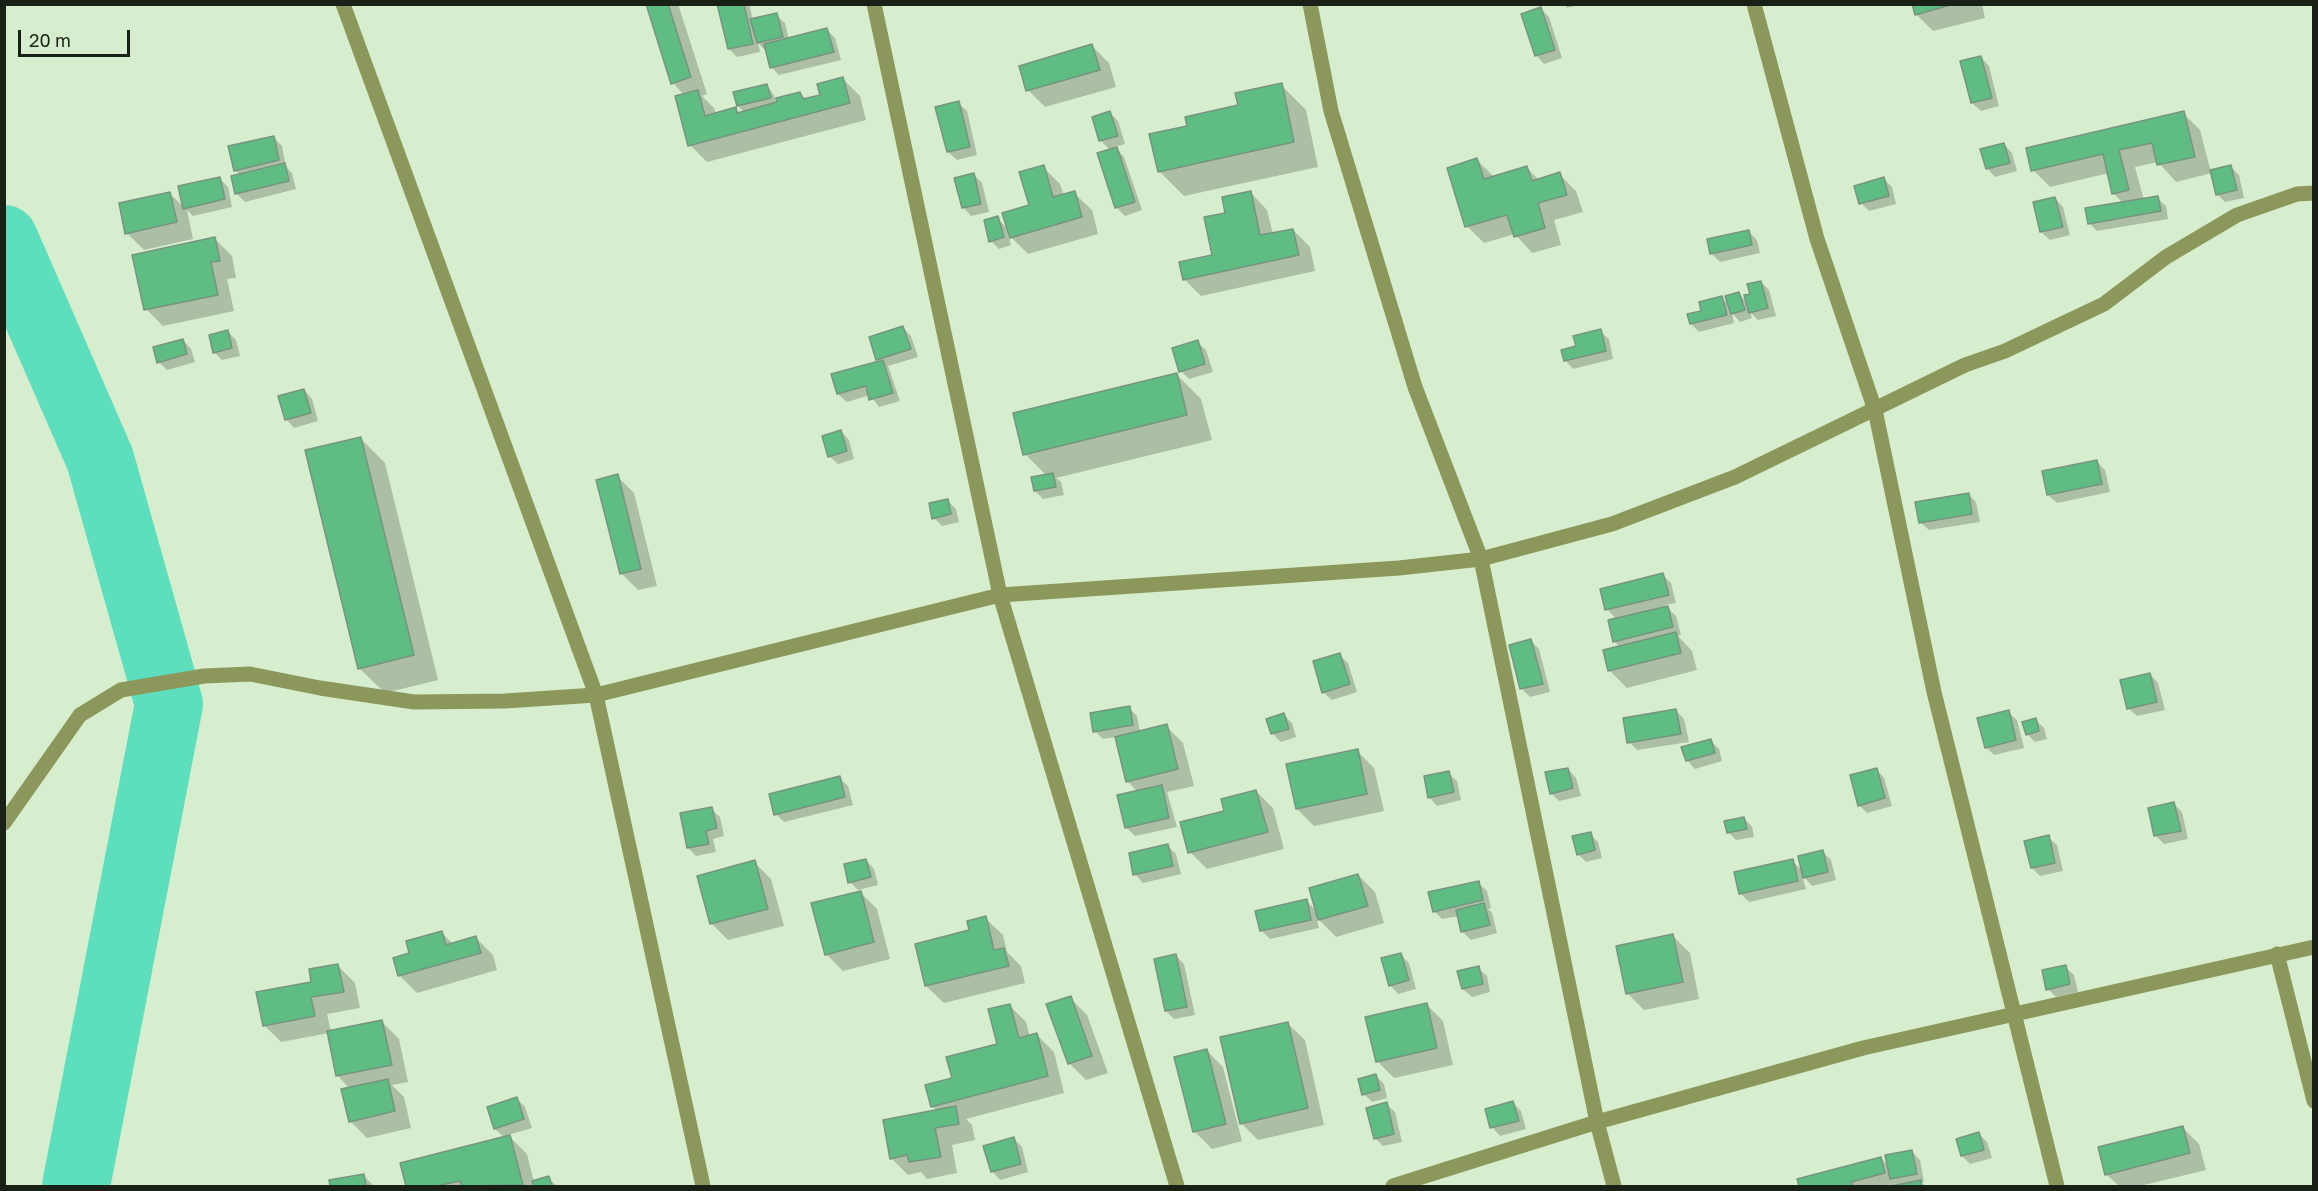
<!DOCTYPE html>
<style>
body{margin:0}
#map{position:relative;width:2318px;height:1191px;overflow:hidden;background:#d7eece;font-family:"Golos Text",sans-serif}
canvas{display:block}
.frame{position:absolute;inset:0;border:6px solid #192116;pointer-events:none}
.scale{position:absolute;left:18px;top:30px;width:112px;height:27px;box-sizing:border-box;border:3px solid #192116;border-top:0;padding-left:8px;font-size:18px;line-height:21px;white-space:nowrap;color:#192116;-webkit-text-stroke:4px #d7eece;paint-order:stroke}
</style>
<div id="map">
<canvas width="2318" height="1191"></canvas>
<div class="frame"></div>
<div class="scale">20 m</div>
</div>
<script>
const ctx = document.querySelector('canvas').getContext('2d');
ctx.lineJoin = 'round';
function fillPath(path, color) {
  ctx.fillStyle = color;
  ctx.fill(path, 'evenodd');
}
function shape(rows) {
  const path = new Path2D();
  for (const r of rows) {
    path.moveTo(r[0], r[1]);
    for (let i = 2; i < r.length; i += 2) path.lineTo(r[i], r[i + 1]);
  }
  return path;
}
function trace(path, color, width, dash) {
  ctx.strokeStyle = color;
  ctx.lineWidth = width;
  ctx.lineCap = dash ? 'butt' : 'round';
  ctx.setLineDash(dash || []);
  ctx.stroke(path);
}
const shadow = shape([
 [648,4,678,4,707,94,702,96,714,108,716,114,735,109,740,113,744,112,738,106,767,85,776,99,800,93,807,100,822,96,843,79,860,96,866,120,707,162,690,145,684,95,673,83],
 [718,4,749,4,753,20,776,15,785,23,789,40,827,30,835,38,841,60,779,75,771,67,766,51,758,43,760,52,737,57,729,49],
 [1564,4,1581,4,1567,8],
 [1914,4,1982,4,1985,18,1933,31,1916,14],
 [1541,9,1549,17,1562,58,1544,64,1536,55],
 [1092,46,1109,63,1116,87,1045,107,1028,90],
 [1981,57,1989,66,1999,106,1981,111,1972,103],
 [1281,85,1306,110,1318,167,1184,196,1159,171,1189,127],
 [958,103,967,111,977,155,957,160,948,152],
 [1110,113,1118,121,1125,144,1115,147,1124,157,1142,210,1125,216,1116,207,1110,150,1101,141,1094,118],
 [2183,113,2200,130,2211,172,2231,167,2239,175,2244,198,2225,202,2217,194,2212,173,2176,182,2158,162,2135,167,2144,200,2157,198,2166,206,2168,219,2097,231,2089,223,2123,203,2113,193,2109,173,2050,187,2033,170],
 [273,137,282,146,286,167,292,173,296,189,245,202,237,194,240,175,235,170],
 [2004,144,2012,153,2017,171,1995,177,1987,168],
 [1477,160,1495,178,1527,168,1539,180,1559,174,1576,191,1583,212,1554,220,1561,245,1532,253,1515,234,1484,243,1467,226],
 [1043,167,1060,184,1064,196,1074,193,1092,210,1098,234,1028,254,1008,234,1011,245,999,249,991,241,997,218,1009,230,1031,206],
 [974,175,982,183,989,212,971,216,963,207],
 [220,179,228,187,232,207,193,216,187,210,193,239,144,250,127,233,170,194,185,208],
 [1884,179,1892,187,1896,204,1869,211,1861,203],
 [1250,192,1267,210,1273,234,1293,230,1310,247,1315,271,1201,296,1184,279,1214,256,1227,214],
 [2055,198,2063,207,2070,235,2050,240,2041,232],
 [1749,232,1757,240,1760,253,1720,262,1711,253],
 [215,239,232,256,236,278,227,279,234,311,163,326,146,309],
 [1761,282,1769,290,1776,316,1758,320,1750,312,1752,318,1740,322,1732,313,1734,323,1699,332,1691,324,1722,298,1730,306,1739,294,1748,303],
 [903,328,911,336,918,357,888,366,900,401,879,407,870,395,847,402,838,394,881,362,877,359],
 [1600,331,1609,339,1613,359,1573,369,1565,360],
 [228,332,236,340,240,356,222,360,214,352],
 [183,340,191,349,195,362,167,370,159,362],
 [1197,342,1206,350,1213,372,1189,379,1181,371],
 [1176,374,1201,399,1212,440,1056,478,1061,482,1064,495,1043,499,1035,491,1046,475,1025,454],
 [304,390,312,399,318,421,294,428,286,419],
 [841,431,849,440,854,459,838,464,829,456],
 [360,438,385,463,438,680,385,693,359,668],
 [2097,462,2105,470,2110,492,2057,503,2048,495],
 [617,476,634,493,657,586,638,590,621,573],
 [1968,494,1976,502,1980,522,1929,530,1920,522],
 [948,501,956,509,959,522,942,526,934,518],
 [1663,575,1671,583,1676,603,1665,605,1676,616,1681,635,1678,636,1692,651,1697,670,1627,688,1610,671,1605,651,1620,647,1615,642,1610,622,1617,620,1607,609],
 [1531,641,1539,649,1550,692,1530,697,1522,689,1511,646],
 [1339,655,1348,663,1357,692,1332,700,1323,692],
 [2150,674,2158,683,2165,710,2137,716,2128,708],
 [1129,708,1137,716,1140,732,1166,726,1183,743,1194,786,1167,792,1177,827,1135,836,1126,827,1138,792,1127,781,1116,737,1103,739,1095,731],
 [1676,710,1684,719,1689,742,1637,750,1629,742],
 [2008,712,2017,720,2024,748,1994,755,1986,747],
 [1284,715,1292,723,1296,737,1281,742,1272,733],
 [2036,720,2044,728,2047,739,2035,742,2027,734],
 [1710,740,1719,749,1722,761,1695,769,1687,760],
 [1357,751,1374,768,1384,811,1314,826,1297,809],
 [1568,769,1576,778,1581,796,1559,801,1551,793],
 [1876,769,1884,778,1892,806,1867,813,1859,805],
 [1448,773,1457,781,1461,800,1437,806,1429,797],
 [839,778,848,786,853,805,784,822,776,814],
 [1256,791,1273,808,1284,849,1207,869,1190,852,1225,812],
 [2174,804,2182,812,2188,839,2164,844,2156,836],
 [711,809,720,817,724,836,713,839,716,852,696,856,688,848],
 [1744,818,1752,827,1754,837,1736,840,1728,832],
 [1590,834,1598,842,1602,858,1586,862,1578,854],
 [2048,837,2057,845,2063,871,2040,876,2032,868],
 [1168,846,1176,854,1181,874,1143,883,1135,874],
 [1822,851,1831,860,1836,880,1812,886,1802,875,1806,889,1749,902,1740,893,1792,861,1803,871],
 [866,860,874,869,878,885,858,890,877,909,890,959,843,971,826,954,860,892,850,882],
 [754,862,771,879,784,926,728,940,711,923],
 [1358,875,1375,892,1384,923,1336,937,1316,917,1319,928,1270,939,1262,931,1257,912,1306,900,1316,911],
 [1478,883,1487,891,1491,908,1488,909,1492,913,1497,933,1471,940,1462,931,1459,916,1442,919,1434,911],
 [985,918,1003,935,1007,952,1021,966,1025,983,944,1003,926,986,971,931],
 [442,933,453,944,476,938,493,955,497,970,417,993,400,976,395,959,411,954],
 [1673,936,1690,953,1699,999,1644,1010,1627,993],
 [1401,955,1409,963,1416,989,1398,994,1390,985],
 [1176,956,1184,964,1195,1015,1174,1019,1166,1011],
 [338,966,355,983,360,1008,327,1014,331,1032,382,1022,399,1039,408,1082,392,1085,404,1097,411,1128,367,1138,350,1121,350,1089,337,1075,329,1033,281,1042,264,1025],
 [2065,967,2074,975,2078,992,2056,997,2048,989],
 [1478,968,1487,976,1490,992,1472,997,1463,989,1459,972],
 [1070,998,1087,1015,1108,1073,1086,1080,1069,1063],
 [1426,1004,1443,1021,1453,1065,1394,1078,1377,1061],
 [1009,1005,1026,1022,1030,1037,1037,1035,1054,1052,1064,1093,966,1119,972,1125,975,1140,952,1145,957,1173,927,1179,921,1172,908,1175,891,1158,937,1111,932,1106,954,1079,998,1045],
 [1287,1023,1305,1040,1324,1125,1258,1140,1241,1123],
 [1206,1050,1223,1067,1242,1141,1212,1149,1195,1132,1176,1058],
 [1376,1076,1384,1084,1387,1098,1372,1102,1364,1094],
 [517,1099,525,1107,532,1128,508,1135,527,1154,534,1182,548,1178,557,1186,408,1186,402,1164,505,1138,495,1129],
 [1513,1103,1521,1111,1526,1129,1500,1136,1492,1127],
 [1386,1104,1395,1112,1402,1142,1383,1146,1375,1138],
 [2182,1127,2199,1144,2206,1170,2140,1186,2119,1186,2106,1174],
 [1979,1134,1987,1142,1992,1158,1970,1164,1962,1156],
 [1014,1139,1022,1147,1028,1172,1000,1180,992,1171],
 [1912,1152,1920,1160,1924,1182,1921,1182,1925,1186,1801,1186,1799,1180,1881,1158,1889,1167],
 [363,1175,374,1186,332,1186,331,1181]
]);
const river = shape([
 [4,239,100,459,169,704,76,1186]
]);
const building = shape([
 [646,4,668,4,691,77,671,84,646,4],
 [717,4,744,4,753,44,728,49,717,4],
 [1912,4,1954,4,1915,15,1912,4],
 [1541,7,1555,50,1535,56,1521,14,1541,7],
 [777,13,783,37,757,43,750,19,777,13],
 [827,28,834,52,770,68,764,44,827,28],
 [1092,44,1100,70,1026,91,1019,66,1092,44],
 [1981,56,1992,98,1971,103,1960,61,1981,56],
 [843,77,850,103,688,146,675,96,698,90,705,116,736,107,737,113,777,102,776,98,800,92,803,99,820,95,817,84,843,77],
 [1282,83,1294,142,1158,172,1149,134,1187,126,1185,117,1238,105,1235,93,1282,83],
 [767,84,771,98,737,106,733,92,767,84],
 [959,101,970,147,947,152,935,107,959,101],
 [1110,111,1118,136,1099,141,1092,117,1110,111],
 [2184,111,2195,157,2157,165,2152,143,2119,150,2129,190,2112,194,2103,154,2031,171,2026,148,2184,111],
 [274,136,279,160,234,171,228,146,274,136],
 [2004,143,2010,163,1986,169,1980,149,2004,143],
 [1117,147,1135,202,1115,208,1097,153,1117,147],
 [1477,158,1484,179,1527,166,1532,181,1560,172,1567,195,1538,203,1545,228,1514,237,1507,215,1465,227,1447,168,1477,158],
 [285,163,289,181,235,194,231,176,285,163],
 [1044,165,1053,197,1075,191,1082,217,1010,238,1002,213,1029,205,1019,172,1044,165],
 [2231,165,2237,190,2216,195,2210,170,2231,165],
 [974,173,981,204,962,208,954,178,974,173],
 [220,177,225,199,183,209,178,186,220,177],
 [1884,177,1889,196,1859,204,1854,186,1884,177],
 [1251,191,1260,235,1293,229,1299,255,1183,280,1179,262,1212,255,1204,217,1225,213,1222,197,1251,191],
 [170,192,177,222,125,234,119,203,170,192],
 [2158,196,2161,211,2088,224,2085,208,2158,196],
 [2055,197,2063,227,2040,232,2033,202,2055,197],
 [998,216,1004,237,989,242,984,220,998,216],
 [1749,230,1752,245,1710,254,1707,239,1749,230],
 [215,237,220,261,211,262,218,295,144,310,132,255,215,237],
 [1761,281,1768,308,1749,313,1744,295,1750,294,1747,284,1761,281],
 [1739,292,1745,310,1731,314,1725,296,1739,292],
 [1722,296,1727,315,1690,324,1687,314,1701,311,1699,302,1722,296],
 [903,326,911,349,876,360,869,337,903,326],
 [1601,329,1606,351,1564,361,1561,350,1576,346,1573,336,1601,329],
 [228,330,232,348,213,353,209,335,228,330],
 [183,339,187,354,157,363,153,347,183,339],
 [1198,340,1205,364,1179,372,1172,348,1198,340],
 [883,360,893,393,869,400,866,386,837,394,831,374,883,360],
 [1177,373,1187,415,1023,455,1013,413,1177,373],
 [304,389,311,413,285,420,278,396,304,389],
 [841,430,847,451,828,457,822,436,841,430],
 [361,437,414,655,358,669,305,450,361,437],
 [2097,460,2102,484,2047,495,2042,471,2097,460],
 [1053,473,1056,487,1034,491,1031,477,1053,473],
 [618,474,641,569,620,574,596,480,618,474],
 [1969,493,1972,514,1919,523,1915,502,1969,493],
 [948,499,951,514,932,519,929,503,948,499],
 [1663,573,1669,595,1605,610,1600,589,1663,573],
 [1668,606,1673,627,1613,642,1608,620,1668,606],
 [1676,632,1681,653,1608,671,1603,650,1676,632],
 [1531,639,1543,684,1520,689,1509,645,1531,639],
 [1340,653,1350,684,1322,693,1313,661,1340,653],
 [2150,673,2157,702,2127,709,2120,680,2150,673],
 [1130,706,1133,725,1093,732,1090,713,1130,706],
 [1676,709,1681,734,1627,743,1623,718,1676,709],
 [2009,710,2016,740,1985,748,1977,718,2009,710],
 [1284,713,1289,729,1271,734,1266,719,1284,713],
 [2036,718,2039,731,2026,735,2022,722,2036,718],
 [1167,724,1178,769,1126,782,1115,737,1167,724],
 [1711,739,1715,753,1686,761,1681,747,1711,739],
 [1358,749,1367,794,1296,809,1286,764,1358,749],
 [1568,768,1573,788,1550,794,1545,772,1568,768],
 [1877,768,1885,798,1858,806,1850,775,1877,768],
 [1449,771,1454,792,1428,798,1424,776,1449,771],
 [840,776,845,797,774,815,769,794,840,776],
 [1162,785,1169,818,1125,828,1117,795,1162,785],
 [1256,790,1268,832,1188,853,1180,822,1224,811,1221,799,1256,790],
 [2174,802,2181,831,2154,836,2148,808,2174,802],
 [712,807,717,828,706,831,709,844,687,848,680,813,712,807],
 [1744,817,1747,829,1727,833,1724,821,1744,817],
 [1591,832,1595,850,1577,855,1572,836,1591,832],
 [2049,835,2055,863,2031,868,2024,841,2049,835],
 [1168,844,1173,866,1133,875,1129,853,1168,844],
 [1823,850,1828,872,1803,878,1798,856,1823,850],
 [866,859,871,877,848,883,844,864,866,859],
 [1793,859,1798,881,1739,894,1734,872,1793,859],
 [755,860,768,909,710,924,697,876,755,860],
 [1358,874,1368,906,1318,920,1309,888,1358,874],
 [1479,881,1483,900,1433,912,1428,892,1479,881],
 [861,891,874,942,825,955,811,903,861,891],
 [1307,899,1311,920,1260,931,1255,911,1307,899],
 [1484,903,1490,925,1461,932,1456,910,1484,903],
 [986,916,994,950,1004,948,1009,966,925,986,915,944,969,930,967,921,986,916],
 [442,931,446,945,476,936,481,953,398,976,393,958,409,953,406,941,442,931],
 [1673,934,1683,982,1626,994,1616,946,1673,934],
 [1401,953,1409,980,1389,986,1381,958,1401,953],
 [1176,954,1187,1007,1165,1011,1154,959,1176,954],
 [338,964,344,992,311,997,315,1016,263,1026,256,992,311,982,309,969,338,964],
 [2066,965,2070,984,2046,990,2042,970,2066,965],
 [1479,966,1483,984,1462,989,1457,971,1479,966],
 [1071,996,1092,1056,1068,1064,1046,1004,1071,996],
 [1427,1003,1437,1048,1376,1062,1365,1017,1427,1003],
 [1010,1004,1019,1038,1037,1033,1048,1076,931,1107,925,1085,952,1078,946,1057,997,1044,988,1009,1010,1004],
 [382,1020,392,1065,336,1076,327,1031,382,1020],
 [1288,1022,1308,1108,1240,1124,1220,1037,1288,1022],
 [1207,1049,1226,1124,1193,1132,1174,1057,1207,1049],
 [1376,1074,1380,1090,1362,1095,1358,1079,1376,1074],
 [388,1079,395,1111,349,1122,341,1089,388,1079],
 [517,1097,524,1119,494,1129,487,1107,517,1097],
 [1513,1101,1519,1121,1490,1128,1485,1109,1513,1101],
 [1387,1102,1394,1134,1374,1139,1366,1108,1387,1102],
 [956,1106,959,1124,935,1128,941,1157,909,1162,907,1155,890,1159,883,1120,956,1106],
 [2183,1126,2190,1153,2105,1175,2098,1147,2183,1126],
 [1979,1132,1984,1150,1961,1156,1956,1139,1979,1132],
 [510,1135,523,1185,461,1186,460,1181,436,1186,406,1186,400,1163,510,1135],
 [1014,1137,1021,1164,991,1172,983,1146,1014,1137],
 [1912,1150,1917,1174,1890,1179,1885,1155,1912,1150],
 [1881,1157,1885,1173,1851,1182,1853,1186,1799,1186,1797,1179,1881,1157],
 [364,1174,366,1186,330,1186,329,1180,364,1174],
 [549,1176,552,1186,534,1186,532,1181,549,1176],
 [1921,1180,1922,1186,1892,1186,1921,1180]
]);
const minor = shape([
 [343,4,596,695,703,1186],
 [874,4,1000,595,1177,1186],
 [1310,4,1331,111,1415,387,1481,559,1597,1122,1614,1186],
 [1754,4,1817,239,1875,410,1934,692,2057,1186],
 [4,823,80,715,121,690,204,676,250,674,320,688,414,702,505,701,596,695,1000,595,1399,568,1481,559,1612,524,1735,477,1965,365,2005,351,2104,304,2166,257,2237,215,2297,194,2314,193],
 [2277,954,2314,1101],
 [1393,1186,1597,1122,1863,1048,2314,947]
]);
fillPath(shadow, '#0003');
trace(river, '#5ddfbe', 68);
fillPath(building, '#5fbd83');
trace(building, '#75957f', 1.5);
trace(minor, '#8c975b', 15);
</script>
